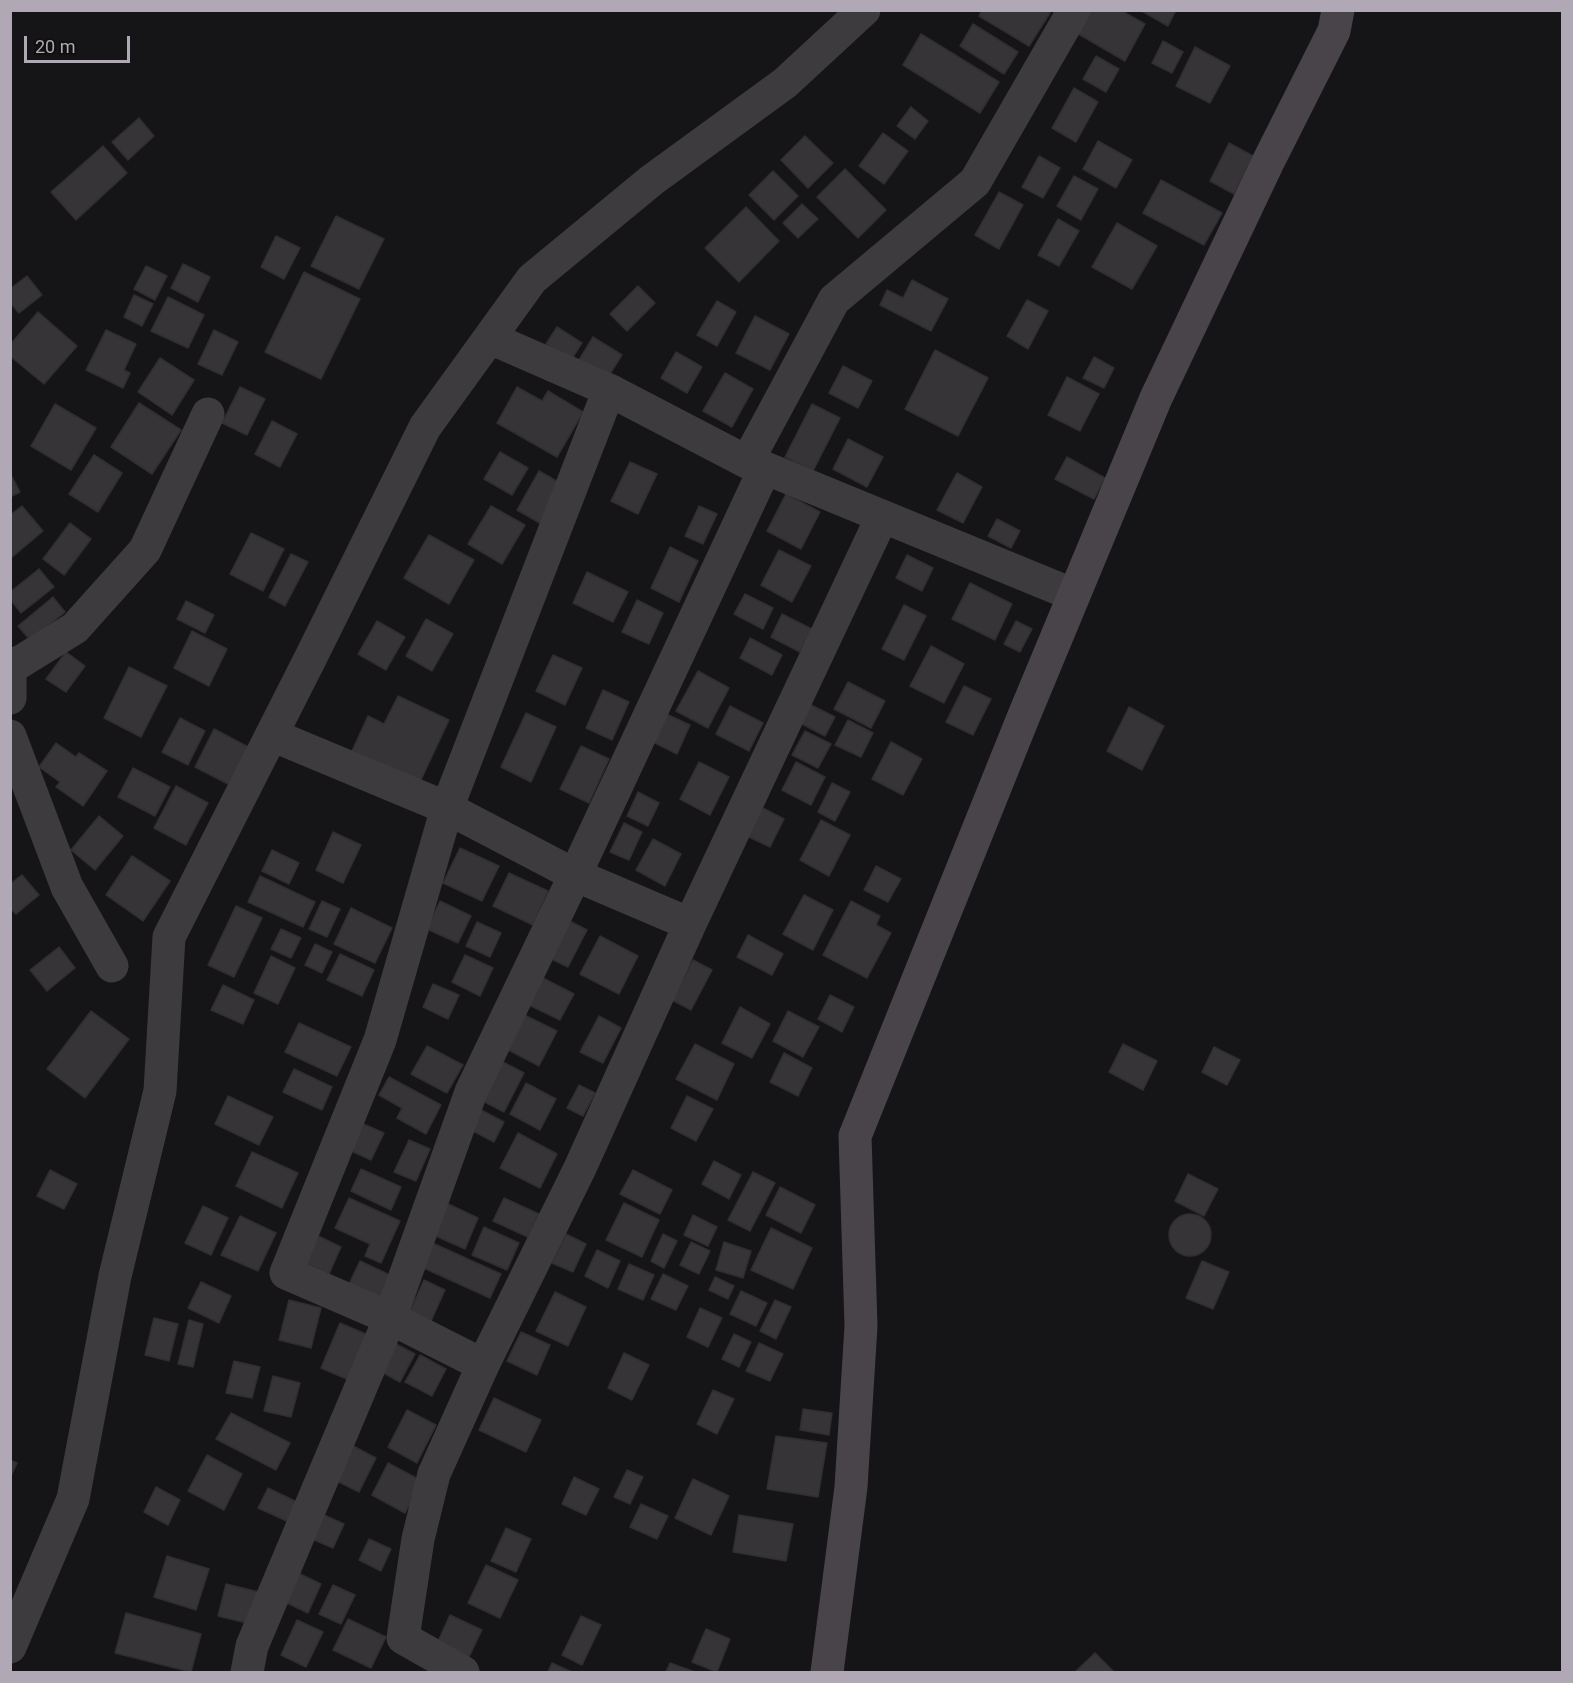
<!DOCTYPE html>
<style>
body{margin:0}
#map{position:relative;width:1573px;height:1683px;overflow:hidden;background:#151416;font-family:Roboto,sans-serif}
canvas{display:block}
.frame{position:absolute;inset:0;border:12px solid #b0a8b4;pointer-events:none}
.scale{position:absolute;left:24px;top:36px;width:106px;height:27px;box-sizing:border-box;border:3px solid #b0a8b4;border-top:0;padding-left:8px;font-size:18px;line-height:21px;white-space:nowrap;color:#b0a8b4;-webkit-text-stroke:4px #100f10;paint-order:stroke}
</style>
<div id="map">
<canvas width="1573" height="1683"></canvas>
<div class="frame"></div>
<div class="scale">20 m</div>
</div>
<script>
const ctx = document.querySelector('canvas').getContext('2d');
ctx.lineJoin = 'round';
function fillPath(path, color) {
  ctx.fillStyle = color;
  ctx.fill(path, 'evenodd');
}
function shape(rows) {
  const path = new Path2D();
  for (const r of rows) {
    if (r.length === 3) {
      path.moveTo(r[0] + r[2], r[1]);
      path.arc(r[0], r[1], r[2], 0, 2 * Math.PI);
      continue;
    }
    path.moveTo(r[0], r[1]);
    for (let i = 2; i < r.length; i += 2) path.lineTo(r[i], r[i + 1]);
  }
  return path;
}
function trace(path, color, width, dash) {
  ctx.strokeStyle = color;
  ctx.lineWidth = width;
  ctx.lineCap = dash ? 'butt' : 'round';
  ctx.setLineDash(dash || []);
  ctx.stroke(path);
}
const building = shape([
 [982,10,1046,10,1050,13,1029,46,979,16,982,10],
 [1087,10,1120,10,1145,24,1125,61,1075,32,1087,10],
 [1140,10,1176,10,1168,26,1140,10],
 [973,24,1018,52,1004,74,960,46,973,24],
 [921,34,999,82,980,113,903,65,921,34],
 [1163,41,1183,52,1172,73,1152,63,1163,41],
 [1195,47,1230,66,1210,103,1176,86,1195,47],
 [1096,56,1119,69,1106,92,1083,79,1096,56],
 [1074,88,1098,102,1076,142,1052,128,1074,88],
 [911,107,928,121,915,139,897,126,911,107],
 [139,118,154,136,128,160,112,142,139,118],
 [883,133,908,151,884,184,859,166,883,133],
 [805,136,833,163,808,188,781,160,805,136],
 [1098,141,1132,160,1116,188,1083,169,1098,141],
 [1229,143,1253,156,1234,194,1210,181,1229,143],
 [103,146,127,173,76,220,51,192,103,146],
 [1039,156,1060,168,1043,198,1022,187,1039,156],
 [845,169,886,210,858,238,817,197,845,169],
 [773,171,798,196,774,220,749,195,773,171],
 [1074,176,1098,189,1081,220,1057,206,1074,176],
 [1161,180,1222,213,1204,245,1143,213,1161,180],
 [999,192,1023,205,999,249,975,235,999,192],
 [802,204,818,219,798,238,783,223,802,204],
 [746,207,779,241,739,282,705,248,746,207],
 [336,216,384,239,359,289,311,266,336,216],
 [1058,219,1079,231,1059,266,1038,255,1058,219],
 [1117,223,1157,246,1132,289,1092,267,1117,223],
 [276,236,300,248,284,279,261,267,276,236],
 [183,264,210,277,198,302,171,288,183,264],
 [146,266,167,276,155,300,134,289,146,266],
 [304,272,360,299,321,379,265,352,304,272],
 [27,276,42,295,19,313,10,303,10,289,27,276],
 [912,280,948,299,931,331,880,305,887,290,903,298,912,280],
 [638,286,655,303,627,331,610,314,638,286],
 [134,295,153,304,142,326,124,317,134,295],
 [168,297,204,315,188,348,151,331,168,297],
 [1027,300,1048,311,1028,349,1007,336,1027,300],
 [717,301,736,312,717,346,697,335,717,301],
 [38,312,77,346,44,384,10,356,10,345,38,312],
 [755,316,789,334,770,370,736,353,755,316],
 [557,327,582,343,571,360,546,344,557,327],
 [106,330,136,344,124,370,130,373,123,388,86,370,106,330],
 [214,330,238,342,222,375,198,364,214,330],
 [593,337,622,355,608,377,579,360,593,337],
 [935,350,988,378,958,436,905,409,935,350],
 [676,352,702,367,687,393,661,378,676,352],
 [1094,357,1114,368,1104,388,1083,378,1094,357],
 [160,358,194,380,172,415,138,392,160,358],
 [843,366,872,381,858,408,829,393,843,366],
 [725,373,753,389,732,427,703,411,725,373],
 [1067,377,1099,394,1080,431,1048,415,1067,377],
 [240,387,265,399,247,435,222,423,240,387],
 [517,387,542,401,548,391,583,412,557,457,497,423,517,387],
 [139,403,181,430,152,474,111,447,139,403],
 [55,404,96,428,71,470,31,446,55,404],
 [812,404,840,418,813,471,785,457,812,404],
 [272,421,297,434,280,467,255,454,272,421],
 [848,439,883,457,867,487,833,469,848,439],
 [500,452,528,468,512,495,484,479,500,452],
 [94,455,122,473,98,512,69,494,94,455],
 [1067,457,1105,478,1094,499,1055,479,1067,457],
 [630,462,657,474,638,514,611,501,630,462],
 [539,471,567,487,545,526,517,510,539,471],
 [10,473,20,492,10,497,10,473],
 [957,473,982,487,963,523,937,510,957,473],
 [786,494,820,512,801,549,767,531,786,494],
 [22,506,43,531,11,558,10,515,22,506],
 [491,506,525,525,502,564,468,544,491,506],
 [699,506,717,514,703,544,685,536,699,506],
 [997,519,1020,531,1011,548,988,536,997,519],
 [70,523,91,539,64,575,43,559,70,523],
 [251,533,284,549,263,591,230,574,251,533],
 [429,535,474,560,449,604,404,578,429,535],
 [670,547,698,561,679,602,651,588,670,547],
 [779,550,811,566,792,602,761,585,779,550],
 [291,554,308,562,285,606,269,597,291,554],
 [907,555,933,568,922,591,896,578,907,555],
 [39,569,54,587,21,613,10,599,10,592,39,569],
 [587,572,628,592,613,622,573,603,587,572],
 [970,583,1012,604,995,640,952,619,970,583],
 [745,594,773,608,763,629,734,614,745,594],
 [53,597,65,612,30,640,18,626,53,597],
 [637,600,663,613,649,644,622,632,637,600],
 [186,601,214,615,205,633,177,619,186,601],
 [904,605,926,616,904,660,882,649,904,605],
 [782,614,812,629,800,652,771,637,782,614],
 [426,619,453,634,432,671,406,656,426,619],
 [377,621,405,637,386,670,358,654,377,621],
 [1016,621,1032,629,1020,652,1004,644,1016,621],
 [192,631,227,649,209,686,174,668,192,631],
 [750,638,782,655,772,675,740,658,750,638],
 [931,646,964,664,944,703,910,686,931,646],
 [66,652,85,666,66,692,46,679,66,652],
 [553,655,582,668,565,705,536,691,553,655],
 [129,667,167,686,141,737,104,718,129,667],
 [698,671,729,688,708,728,676,711,698,671],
 [848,682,885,701,871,728,834,709,848,682],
 [964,686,991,699,973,735,946,722,964,686],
 [603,690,629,702,612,740,586,728,603,690],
 [398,696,449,720,420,782,352,751,368,716,384,724,398,696],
 [809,704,835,717,825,736,800,723,809,704],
 [730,706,763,723,749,751,716,734,730,706],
 [1129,707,1164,726,1142,770,1107,751,1129,707],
 [662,712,690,725,677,754,649,740,662,712],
 [526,713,556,727,531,782,501,767,526,713],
 [180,718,205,731,188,765,162,752,180,718],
 [848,720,873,733,861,757,835,745,848,720],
 [214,729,254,750,234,787,195,767,214,729],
 [805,731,831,744,818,768,792,755,805,731],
 [891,742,922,759,903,795,872,779,891,742],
 [56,743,76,757,79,753,107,771,83,806,56,787,60,782,39,767,56,743],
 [581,746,609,759,589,803,560,789,581,746],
 [699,762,729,777,710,815,680,799,699,762],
 [796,762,825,777,811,805,782,790,796,762],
 [133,768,170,787,155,816,118,797,133,768],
 [832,783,850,792,835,821,818,812,832,783],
 [176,786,208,803,186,845,154,828,176,786],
 [638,792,659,803,648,826,627,816,638,792],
 [761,807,784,819,770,847,747,836,761,807],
 [99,816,123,836,95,870,71,850,99,816],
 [821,820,850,835,829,876,800,860,821,820],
 [624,823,642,832,629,860,610,852,624,823],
 [333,832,361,845,343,883,316,870,333,832],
 [653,839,681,854,665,886,636,870,653,839],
 [460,848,499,866,482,901,443,883,460,848],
 [272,850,299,863,289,884,262,871,272,850],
 [132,856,170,881,143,921,106,895,132,856],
 [876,866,901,879,888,902,864,890,876,866],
 [509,873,548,891,533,925,493,906,509,873],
 [22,875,39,895,16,914,10,908,10,884,22,875],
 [260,876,315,902,303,927,248,902,260,876],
 [804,895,833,910,813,950,783,934,804,895],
 [322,901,340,909,327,937,309,929,322,901],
 [440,901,471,916,458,943,427,929,440,901],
 [851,901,880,916,876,925,891,933,867,978,823,955,851,901],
 [236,906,262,918,234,977,208,965,236,906],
 [351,908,392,928,375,963,334,944,351,908],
 [560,916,587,930,568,967,541,954,560,916],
 [477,922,501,933,490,957,466,946,477,922],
 [281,929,301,938,291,958,271,949,281,929],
 [748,935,783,954,772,975,737,957,748,935],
 [600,936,638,956,619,994,580,974,600,936],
 [315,944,332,952,322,973,305,965,315,944],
 [59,947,75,968,47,991,30,970,59,947],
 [340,954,374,970,362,996,327,980,340,954],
 [465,955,493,968,480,996,452,982,465,955],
 [271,956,295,968,278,1004,254,993,271,956],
 [693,960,712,970,691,1010,672,1000,693,960],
 [539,976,574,994,560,1020,525,1003,539,976],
 [433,984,459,995,448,1019,423,1007,433,984],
 [223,985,254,1000,243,1024,211,1010,223,985],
 [830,995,854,1007,842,1032,818,1019,830,995],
 [740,1007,770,1024,752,1058,722,1043,740,1007],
 [91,1011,129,1039,85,1098,47,1069,91,1011],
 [788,1011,819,1027,803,1057,773,1041,788,1011],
 [518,1012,557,1031,539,1066,501,1046,518,1012],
 [599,1016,621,1028,603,1063,580,1052,599,1016],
 [299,1023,351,1047,337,1076,285,1052,299,1023],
 [695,1044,734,1064,717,1100,676,1079,695,1044],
 [1123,1044,1157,1061,1143,1090,1109,1072,1123,1044],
 [427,1046,463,1065,447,1093,411,1074,427,1046],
 [1214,1047,1240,1060,1227,1085,1202,1072,1214,1047],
 [784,1053,812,1068,798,1096,770,1082,784,1053],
 [501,1061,524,1073,504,1112,481,1100,501,1061],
 [294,1069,332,1087,322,1110,283,1092,294,1069],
 [389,1077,441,1105,426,1134,397,1118,402,1108,379,1095,389,1077],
 [526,1083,556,1099,540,1130,510,1114,526,1083],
 [579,1085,595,1093,583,1116,567,1108,579,1085],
 [228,1096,273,1117,259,1145,215,1124,228,1096],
 [687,1096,713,1109,696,1141,671,1128,687,1096],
 [481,1110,504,1122,494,1142,471,1130,481,1110],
 [359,1122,384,1133,371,1160,347,1149,359,1122],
 [518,1133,557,1154,540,1188,500,1168,518,1133],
 [409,1140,430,1149,416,1181,394,1172,409,1140],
 [252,1152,298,1173,282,1208,236,1186,252,1152],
 [714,1161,741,1175,729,1199,702,1184,714,1161],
 [361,1169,401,1187,391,1210,351,1191,361,1169],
 [50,1170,77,1184,64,1209,37,1196,50,1170],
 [633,1170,672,1190,660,1214,620,1194,633,1170],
 [753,1172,775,1183,750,1231,728,1220,753,1172],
 [1188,1174,1218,1189,1204,1216,1175,1201,1188,1174],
 [780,1187,815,1205,801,1233,766,1215,780,1187],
 [349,1198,400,1221,381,1263,365,1256,370,1244,335,1228,349,1198],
 [504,1198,539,1214,528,1237,493,1221,504,1198],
 [444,1202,478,1218,465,1249,429,1233,444,1202],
 [624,1203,659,1220,642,1257,606,1240,624,1203],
 [203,1206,228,1218,211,1255,185,1243,203,1206],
 [1190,1235,21],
 [693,1215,717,1227,708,1246,684,1235,693,1215],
 [240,1216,276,1233,258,1271,221,1255,240,1216],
 [484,1227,519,1243,507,1270,472,1255,484,1227],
 [771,1228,812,1248,793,1289,751,1270,771,1228],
 [314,1234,341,1247,329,1274,302,1262,314,1234],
 [566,1234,586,1244,573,1272,552,1263,566,1234],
 [663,1234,677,1241,664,1268,651,1261,663,1234],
 [428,1241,501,1274,490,1298,417,1265,428,1241],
 [691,1242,710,1251,699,1274,680,1265,691,1242],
 [724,1242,751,1251,743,1278,716,1270,724,1242],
 [597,1250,620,1261,608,1288,585,1276,597,1250],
 [360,1261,392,1276,382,1299,349,1284,360,1261],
 [1202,1261,1229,1272,1213,1309,1186,1298,1202,1261],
 [629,1264,654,1275,643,1300,618,1289,629,1264],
 [663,1274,688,1286,676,1310,651,1299,663,1274],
 [715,1277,734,1286,728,1299,709,1290,715,1277],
 [424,1280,445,1290,431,1321,410,1311,424,1280],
 [201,1282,231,1296,219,1323,188,1308,201,1282],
 [741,1291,767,1303,756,1326,730,1314,741,1291],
 [555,1292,586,1307,568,1346,536,1331,555,1292],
 [289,1300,321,1308,311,1348,279,1340,289,1300],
 [775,1300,791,1307,776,1339,760,1331,775,1300],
 [700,1308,722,1318,708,1347,687,1337,700,1308],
 [154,1318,178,1324,169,1361,145,1355,154,1318],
 [189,1320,203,1324,193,1367,178,1364,189,1320],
 [340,1323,368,1335,349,1380,321,1368,340,1323],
 [521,1332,550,1345,537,1375,507,1361,521,1332],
 [734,1334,751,1342,739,1367,722,1359,734,1334],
 [392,1342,415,1354,400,1382,378,1370,392,1342],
 [759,1343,783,1354,770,1381,746,1371,759,1343],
 [624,1353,649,1365,632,1400,608,1388,624,1353],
 [420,1355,446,1369,432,1396,405,1382,420,1355],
 [234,1361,260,1367,252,1398,226,1393,234,1361],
 [273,1376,300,1383,291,1417,264,1411,273,1376],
 [713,1390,734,1399,717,1434,697,1424,713,1390],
 [494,1398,541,1420,526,1452,479,1430,494,1398],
 [803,1409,832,1413,829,1435,800,1430,803,1409],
 [407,1410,436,1425,417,1463,388,1447,407,1410],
 [231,1413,290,1443,276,1470,216,1439,231,1413],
 [776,1436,827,1443,818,1497,767,1489,776,1436],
 [353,1446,376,1458,359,1492,335,1480,353,1446],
 [207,1455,242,1474,224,1510,188,1491,207,1455],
 [10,1460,17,1463,10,1478,10,1460],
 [388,1463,422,1481,405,1513,372,1495,388,1463],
 [627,1470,643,1477,630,1504,614,1497,627,1470],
 [574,1477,599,1489,586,1515,562,1504,574,1477],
 [693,1479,729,1496,711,1535,675,1518,693,1479],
 [156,1487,180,1500,168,1525,144,1512,156,1487],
 [268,1488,297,1502,289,1522,258,1508,268,1488],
 [641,1504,668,1516,657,1539,630,1527,641,1504],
 [324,1515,344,1524,333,1548,312,1539,324,1515],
 [739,1515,793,1524,786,1561,733,1552,739,1515],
 [506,1528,531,1539,516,1572,491,1561,506,1528],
 [369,1539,391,1549,381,1571,359,1560,369,1539],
 [167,1556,209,1569,196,1610,154,1597,167,1556],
 [486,1565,518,1580,500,1618,468,1603,486,1565],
 [298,1573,321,1584,308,1613,285,1602,298,1573],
 [226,1584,259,1592,251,1624,218,1616,226,1584],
 [333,1585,355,1595,341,1624,319,1614,333,1585],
 [126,1613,201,1634,191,1672,115,1653,126,1613],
 [450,1615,482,1630,466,1663,435,1648,450,1615],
 [581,1616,601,1625,582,1665,562,1655,581,1616],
 [348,1619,386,1637,371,1668,333,1650,348,1619],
 [297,1620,323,1632,306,1667,281,1655,297,1620],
 [706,1629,730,1639,717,1672,692,1662,706,1629],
 [1095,1653,1114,1672,1075,1672,1095,1653],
 [552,1663,572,1672,548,1672,552,1663],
 [670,1663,695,1672,666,1672,670,1663]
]);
const street = shape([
 [490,338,609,390,747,462,765,468,1074,595],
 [747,462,834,300,975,182,1074,10],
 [10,663,10,698],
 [12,667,75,628,145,550,208,414],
 [272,735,447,808,575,875,690,924],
 [10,736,67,887,112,966],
 [483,1365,390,1318,286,1273,380,1040,447,808,609,390],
 [10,1647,73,1499,115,1276,160,1091,169,937,310,659,425,427,532,279,652,180,785,83,864,10],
 [247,1672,252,1646,390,1318,471,1092,575,875,765,468],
 [463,1672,403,1638,418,1539,434,1474,483,1365,580,1168,690,924,882,517]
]);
const secondary = shape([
 [827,1672,851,1487,861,1326,855,1136,1023,718,1156,398,1269,160,1334,31,1338,10]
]);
fillPath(building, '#363437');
trace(building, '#312e31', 1.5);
trace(street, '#3e3b3f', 33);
trace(secondary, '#48444a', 33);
</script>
